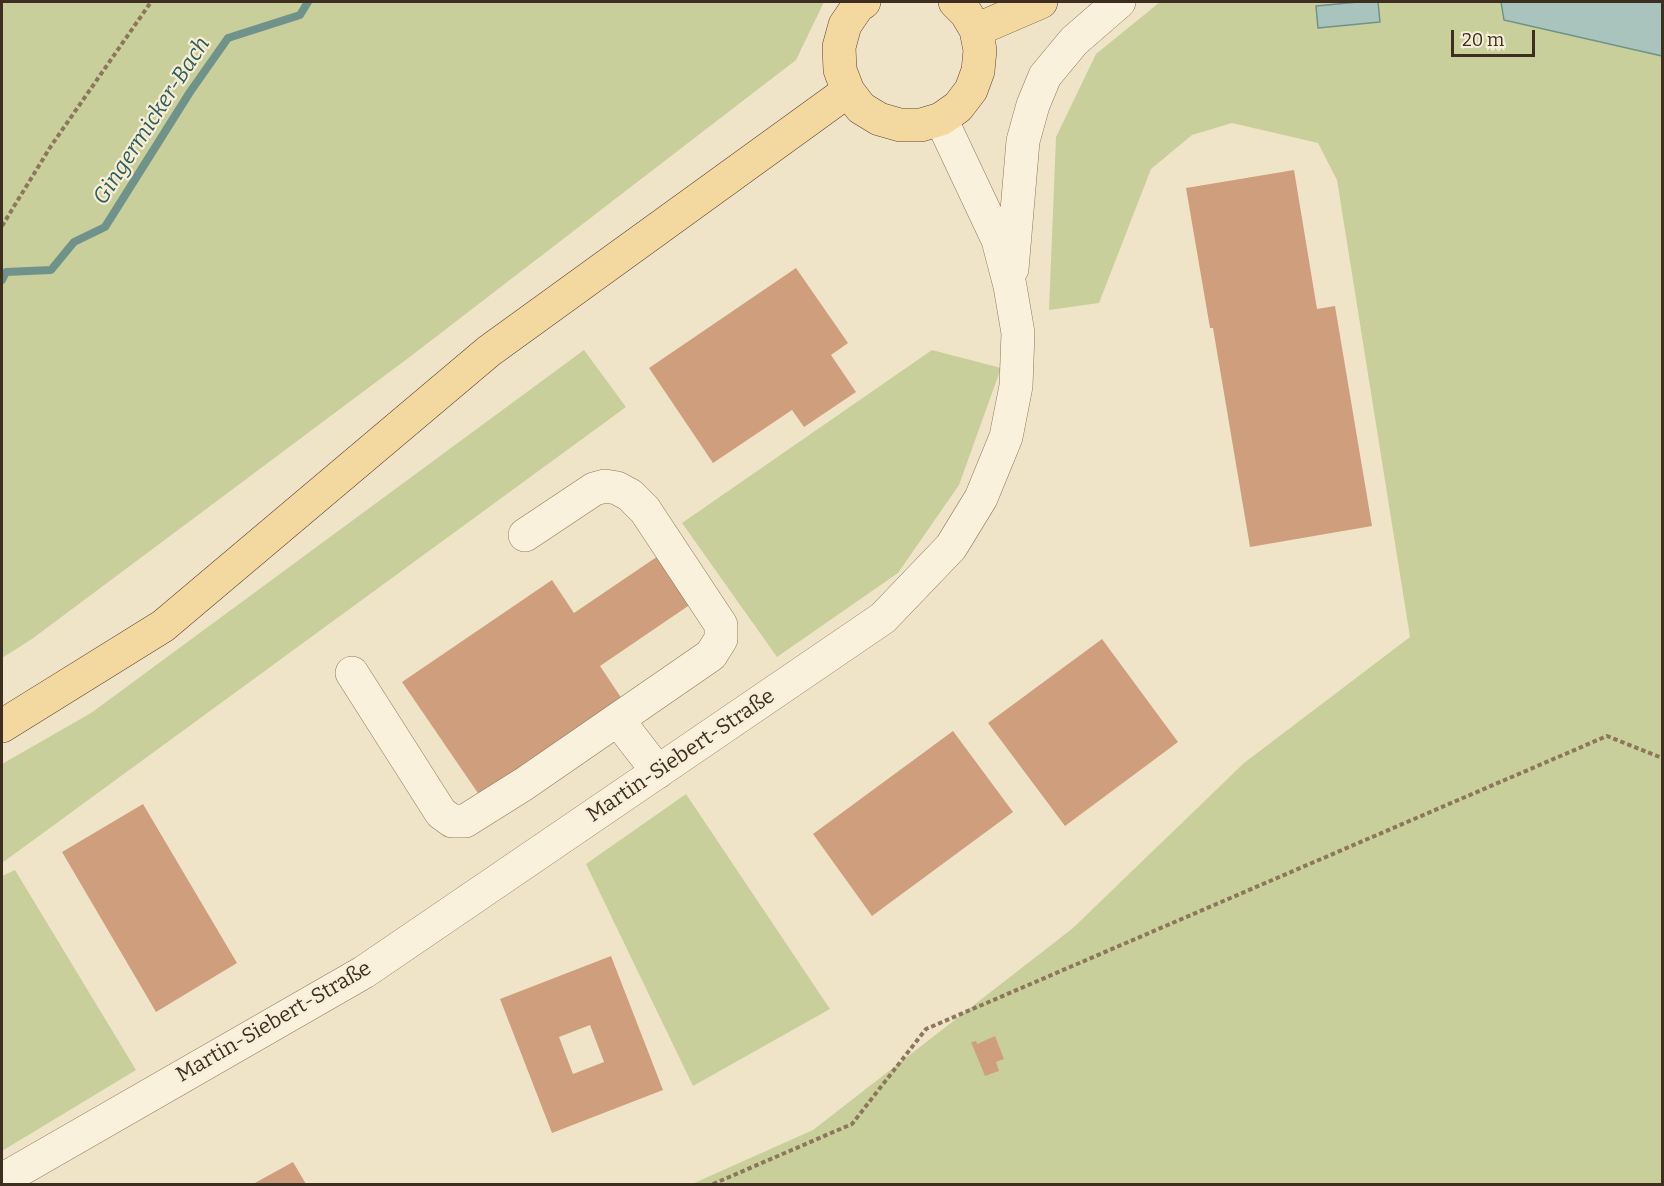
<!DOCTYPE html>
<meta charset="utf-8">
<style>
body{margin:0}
#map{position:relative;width:1664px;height:1186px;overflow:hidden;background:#f0e4c8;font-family:Bitter,serif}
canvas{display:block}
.frame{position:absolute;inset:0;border:3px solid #3d2e20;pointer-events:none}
.scale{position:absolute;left:1451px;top:30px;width:84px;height:27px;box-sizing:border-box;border:3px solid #3d2e20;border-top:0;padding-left:8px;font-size:18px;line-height:21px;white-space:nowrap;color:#3d2e20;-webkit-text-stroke:4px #f7eed8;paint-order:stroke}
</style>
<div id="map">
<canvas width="1664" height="1186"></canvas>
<div class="frame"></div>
<div class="scale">20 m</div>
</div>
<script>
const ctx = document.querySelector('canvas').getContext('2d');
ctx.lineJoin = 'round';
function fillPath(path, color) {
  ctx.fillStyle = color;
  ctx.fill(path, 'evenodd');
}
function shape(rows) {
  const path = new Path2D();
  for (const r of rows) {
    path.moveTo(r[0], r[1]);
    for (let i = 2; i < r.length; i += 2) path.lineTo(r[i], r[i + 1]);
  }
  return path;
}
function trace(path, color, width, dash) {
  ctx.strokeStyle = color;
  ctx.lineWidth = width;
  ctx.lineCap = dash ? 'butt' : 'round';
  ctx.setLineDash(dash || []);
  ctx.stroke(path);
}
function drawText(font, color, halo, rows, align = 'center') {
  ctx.font = font + ' Bitter,serif';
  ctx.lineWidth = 4.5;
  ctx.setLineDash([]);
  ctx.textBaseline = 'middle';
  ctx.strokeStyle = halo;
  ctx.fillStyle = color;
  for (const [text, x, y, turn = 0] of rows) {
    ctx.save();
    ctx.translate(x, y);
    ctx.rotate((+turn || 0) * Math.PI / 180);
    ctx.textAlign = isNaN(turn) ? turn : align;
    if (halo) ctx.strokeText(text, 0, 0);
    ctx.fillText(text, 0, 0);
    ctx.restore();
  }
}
const green = shape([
 [2,2,824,2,796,60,411,356,32,639,2,658],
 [1160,2,1662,2,1662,1184,692,1184,813,1130,1073,928,1244,763,1410,637,1337,180,1318,143,1232,123,1192,135,1151,169,1099,303,1049,310,1056,137,1096,54],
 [584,350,626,407,2,863,2,764,91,713],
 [932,350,1001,368,959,485,898,573,777,657,682,523],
 [686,794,830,1009,693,1086,586,864],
 [15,870,136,1070,2,1151,2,876]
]);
const water = shape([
 [1358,2,1378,2,1380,22,1318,28,1316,6,1358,2],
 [1501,2,1662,2,1662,56,1504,20,1501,2]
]);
const stream = shape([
 [2,280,6,272,51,270,74,242,105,227,190,92,228,38,300,15,308,2]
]);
const building = shape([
 [1294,170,1317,309,1335,306,1372,526,1250,547,1213,328,1210,328,1186,188],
 [796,268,848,343,831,355,856,392,804,427,792,410,713,463,649,368],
 [661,554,694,602,600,666,624,702,482,799,402,682,552,580,574,613],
 [1102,639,1178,742,1065,826,988,723],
 [953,731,1013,812,872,916,813,834],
 [143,804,237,963,156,1012,62,852],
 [611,956,663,1090,552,1133,500,999],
 [590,1025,604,1062,573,1074,559,1037],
 [995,1036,1004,1059,996,1062,999,1071,985,1076,971,1042,976,1041,977,1044],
 [293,1162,306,1184,253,1184]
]);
const path = shape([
 [2,226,51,146,151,2],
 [713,1184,852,1124,926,1029,1607,736,1662,758]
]);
const minor = shape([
 [1012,269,1023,141,1033,105,1045,76,1074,41,1119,2],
 [352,673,441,813,452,821,465,821,524,784,711,655,721,639,721,625,645,510,630,495,617,488,605,486,594,489,525,535],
 [618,720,658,772],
 [2,1180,364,972,883,618,951,547,981,498,1006,437,1016,386,1018,333,1010,286,998,240,941,119]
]);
const major = shape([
 [864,2,858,6,845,25,839,47,840,70,848,91,861,108,879,119,900,125,921,125,941,119,958,107,971,90,978,71,980,50,976,30,966,13,955,2],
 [976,30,1041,2],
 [2,726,163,626,489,351,848,91]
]);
const streetNames = [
 ["Martin-Siebert-Straße",681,756,-34],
 ["Martin-Siebert-Straße",274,1022,-30]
];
const waterNames = [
 ["Gingermicker-Bach",152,121,-57]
];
fillPath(green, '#c9cf9b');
fillPath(water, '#a9c4bc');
trace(water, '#6f938a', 1.5);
trace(stream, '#6f938a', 8);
fillPath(building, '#cf9f7d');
trace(minor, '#8d765c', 34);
trace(major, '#5b4430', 34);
trace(path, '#8d765c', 4, [4.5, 3]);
trace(minor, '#faf1dc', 33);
trace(major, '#f3d9a0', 33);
drawText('21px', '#3d2e20', '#f7eed8', streetNames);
drawText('italic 22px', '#2f5d5a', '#f7eed8', waterNames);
</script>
